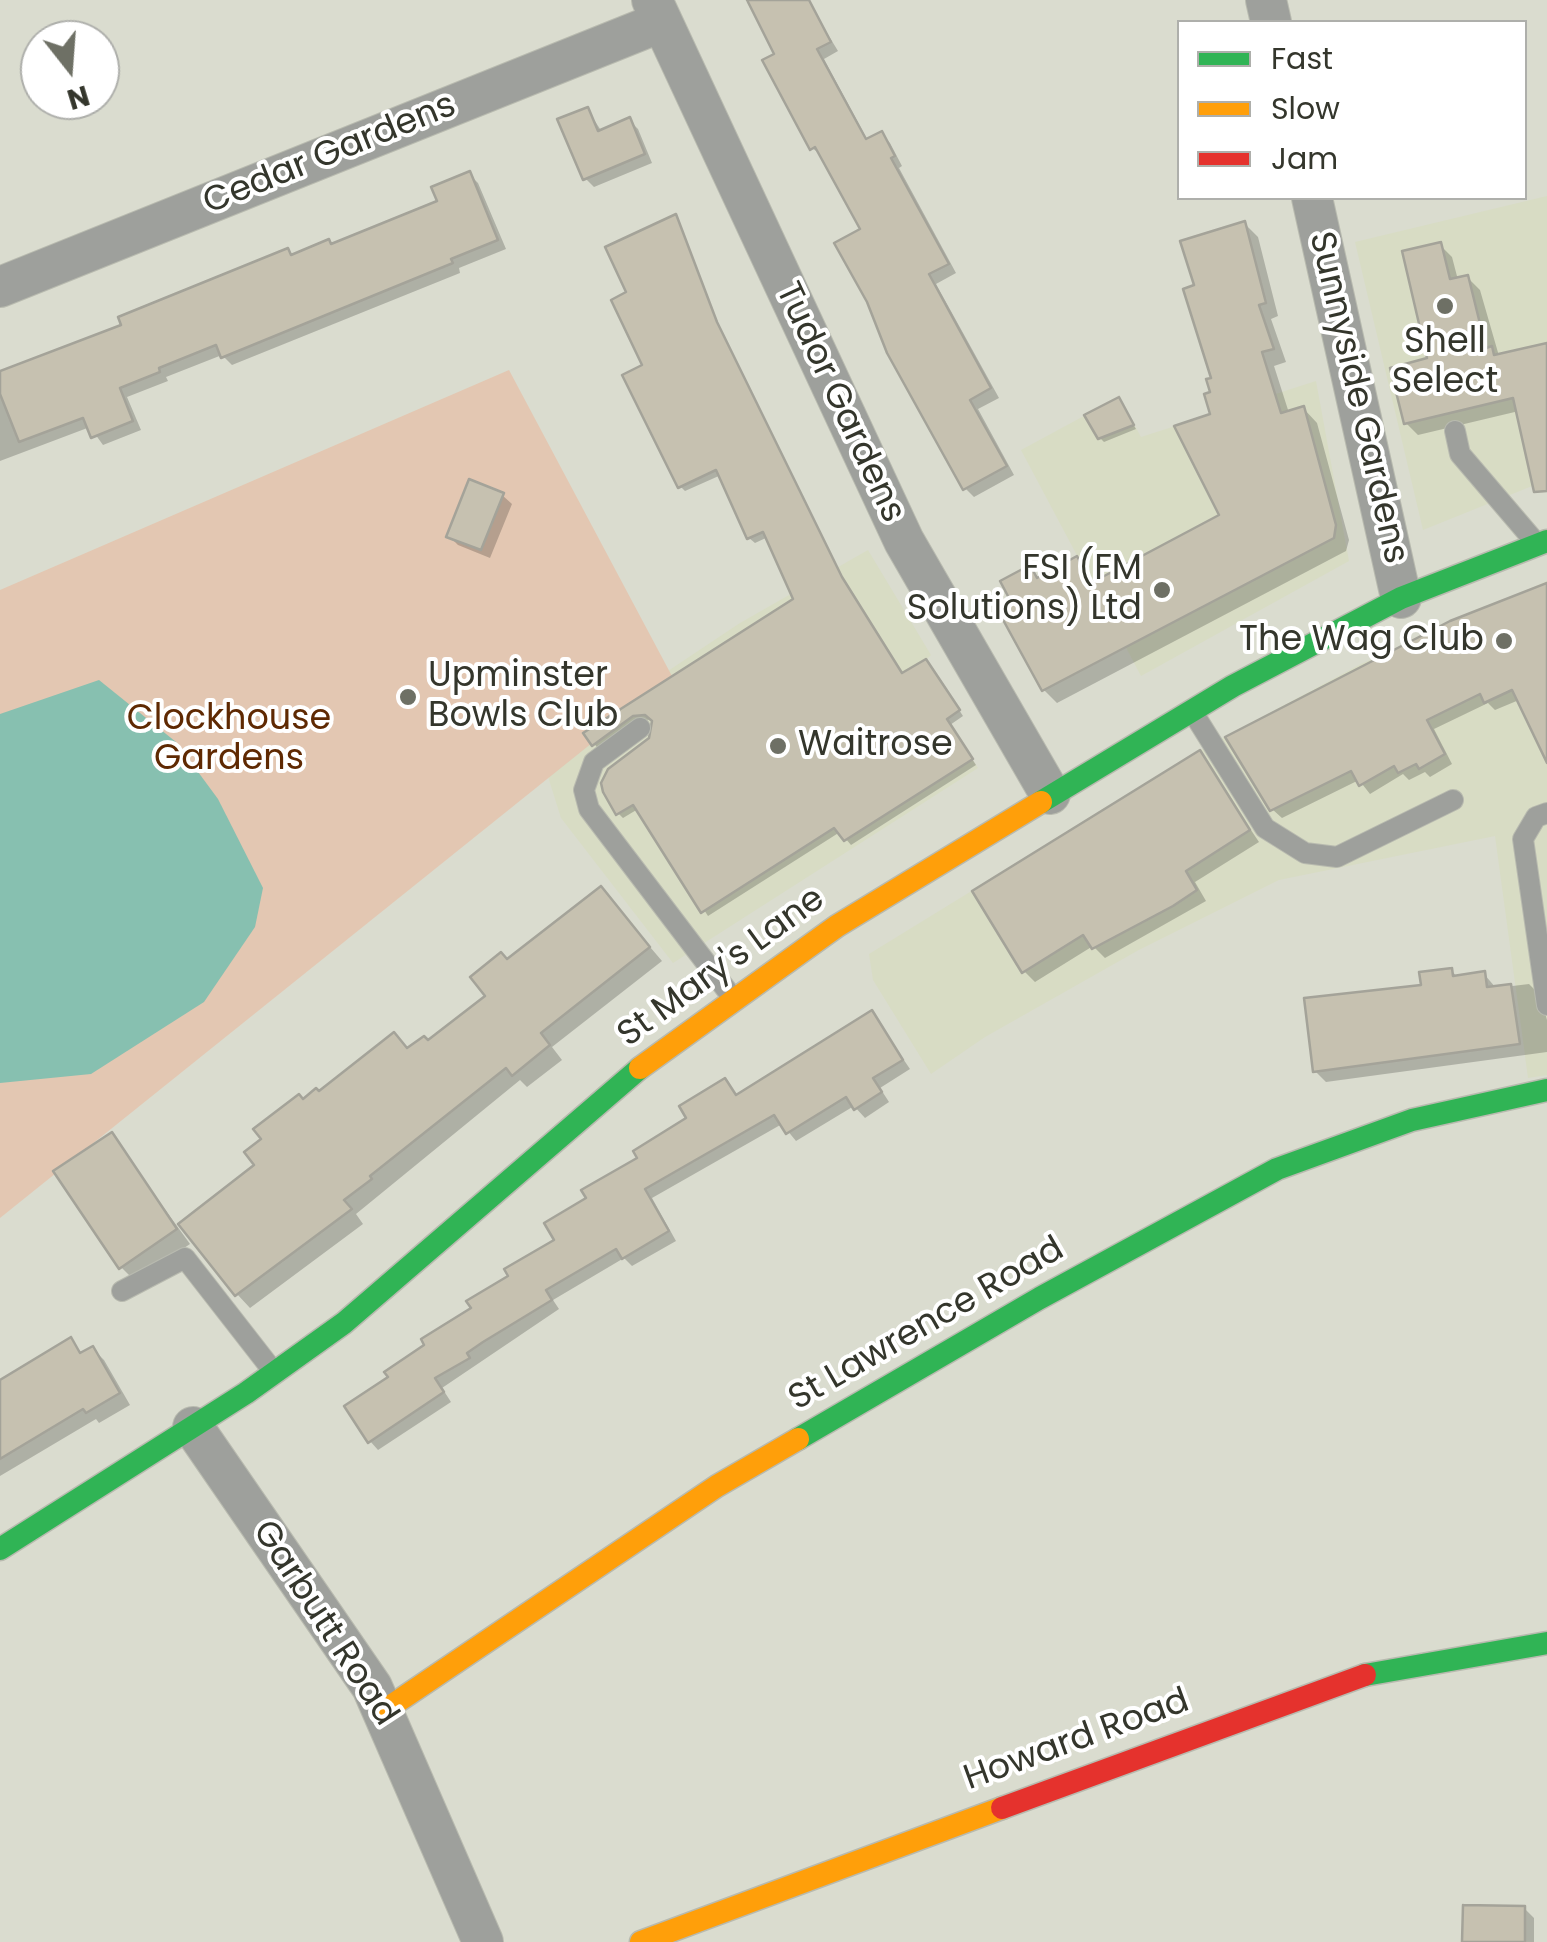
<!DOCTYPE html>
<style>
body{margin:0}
#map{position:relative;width:1547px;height:1942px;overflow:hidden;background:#dadccf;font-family:Poppins,sans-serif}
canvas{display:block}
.legend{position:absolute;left:1177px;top:20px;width:350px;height:180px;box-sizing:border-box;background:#fff;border:2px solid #aeafab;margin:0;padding:12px 18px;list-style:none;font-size:30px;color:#34362c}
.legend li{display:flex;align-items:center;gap:20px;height:50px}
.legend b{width:50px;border:2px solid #aeafab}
.north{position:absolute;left:20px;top:20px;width:100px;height:100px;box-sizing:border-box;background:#fff;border:2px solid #aeafab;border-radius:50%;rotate:163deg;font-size:28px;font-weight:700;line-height:40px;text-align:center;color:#34362c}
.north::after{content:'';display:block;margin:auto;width:35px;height:45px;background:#6e7065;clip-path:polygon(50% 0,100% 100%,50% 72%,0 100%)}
</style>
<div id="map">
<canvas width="1547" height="1942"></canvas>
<ul class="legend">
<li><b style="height:12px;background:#30b455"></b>Fast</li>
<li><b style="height:12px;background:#ff9f0a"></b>Slow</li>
<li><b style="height:12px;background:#e5322d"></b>Jam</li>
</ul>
<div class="north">N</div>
</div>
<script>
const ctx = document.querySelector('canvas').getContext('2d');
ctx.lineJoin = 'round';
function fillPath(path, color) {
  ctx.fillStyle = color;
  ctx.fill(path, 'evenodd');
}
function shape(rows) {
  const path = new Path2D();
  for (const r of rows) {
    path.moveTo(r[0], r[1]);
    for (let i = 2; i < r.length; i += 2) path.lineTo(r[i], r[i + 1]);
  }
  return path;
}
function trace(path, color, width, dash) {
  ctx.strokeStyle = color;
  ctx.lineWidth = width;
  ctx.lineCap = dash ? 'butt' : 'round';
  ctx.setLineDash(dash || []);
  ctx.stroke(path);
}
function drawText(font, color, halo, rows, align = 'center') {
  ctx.font = font + ' Poppins,sans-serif';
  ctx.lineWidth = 8;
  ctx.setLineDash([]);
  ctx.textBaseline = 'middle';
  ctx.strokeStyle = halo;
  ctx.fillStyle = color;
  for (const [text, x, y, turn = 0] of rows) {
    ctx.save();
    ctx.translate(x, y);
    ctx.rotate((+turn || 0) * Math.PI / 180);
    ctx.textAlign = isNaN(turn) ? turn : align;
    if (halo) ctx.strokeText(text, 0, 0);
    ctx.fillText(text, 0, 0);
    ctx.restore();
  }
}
const built = shape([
 [1547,196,1547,480,1423,530,1355,242],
 [1316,381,1349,561,1141,676,1021,450,1119,397,1141,437],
 [868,550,931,655,927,659,960,710,947,719,978,768,673,963,561,818,545,767,587,725,740,623],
 [1547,581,1547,1075,1528,1078,1495,836,1279,880,1137,951,985,1037,931,1074,873,980,869,954,1206,747,1361,664]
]);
const green = shape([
 [509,370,673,678,0,1218,0,590]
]);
const water = shape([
 [99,680,176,742,218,799,263,888,255,927,204,1002,91,1074,0,1083,0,714]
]);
const shadow = shape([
 [756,0,807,0,838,51,824,59,868,141,881,134,890,143,902,166,899,168,956,273,936,284,999,398,978,409,1014,475,974,497,965,488,863,230,823,156,812,148],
 [587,109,602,132,629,120,638,129,652,163,594,187,585,178],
 [469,174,478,183,506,249,459,268,460,273,232,365,222,355,166,377,168,381,127,397,141,430,103,445,90,427,0,461,0,373,124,326,288,251,293,256,332,246,441,202],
 [676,217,721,330,846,585,903,676,931,667,963,716,950,725,976,765,851,845,840,832,708,916,638,809,623,818,618,813,651,740,654,719,639,721,599,750,587,734,796,600,768,537,755,543,749,538,721,475,685,491,680,486,625,376,646,366,630,294],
 [1245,224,1258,237,1278,316,1271,319,1286,362,1274,366,1289,413,1304,409,1317,423,1349,540,1346,551,1057,703,1044,690,1014,601,1029,568,1040,579,1076,559,1096,584,1222,516,1214,379,1198,287],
 [1440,245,1452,257,1458,280,1468,278,1480,290,1499,356,1547,346,1547,464,1519,411,1418,435,1406,423,1430,360],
 [1119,400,1136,429,1104,442,1100,438],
 [502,495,512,504,490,558,458,545,449,536],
 [1547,586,1547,757,1519,700,1495,710,1488,703,1434,729,1452,764,1430,777,1425,772,1409,780,1403,774,1370,794,1359,780,1282,818,1272,809],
 [1200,754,1259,842,1195,882,1206,901,1105,958,1093,946,1035,982,1024,971],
 [609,899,662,961,552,1047,562,1060,527,1087,520,1080,356,1214,363,1224,250,1308,237,1294,258,1165,303,1102,428,1043,488,997,508,962],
 [1451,970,1458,978,1484,974,1496,988,1529,984,1540,995,1547,1020,1547,1052,1326,1082,1315,1071],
 [872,1013,910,1069,880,1088,889,1102,865,1118,854,1106,796,1141,782,1124,652,1198,676,1241,632,1266,624,1258,553,1300,559,1309,442,1388,451,1402,378,1450,370,1441,391,1378,557,1240,590,1199,689,1119,724,1081,738,1097],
 [111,1135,190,1244,135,1281,121,1267],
 [70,1340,83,1354,93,1349,104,1360,130,1405,99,1423,96,1419,0,1476,0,1382],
 [1524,1908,1534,1918,1534,1942,1465,1942]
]);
const building = shape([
 [747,0,809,0,831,42,817,49,866,139,882,131,895,156,891,158,949,264,929,274,991,388,970,400,1007,466,963,490,887,353,867,302,834,243,860,229,815,147,810,150,762,60,774,54,747,0],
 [588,107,598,131,630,117,645,154,583,180,557,119,588,107],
 [470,171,498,240,451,259,453,263,221,358,216,345,159,368,160,372,120,388,133,421,91,438,83,418,19,442,0,394,0,371,121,325,118,317,288,248,291,255,329,239,331,244,437,201,431,187,470,171],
 [676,214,717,322,842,577,902,673,926,659,960,710,947,719,973,759,844,841,834,828,701,913,633,805,616,815,603,792,601,783,608,769,649,738,652,721,645,715,633,716,592,746,583,733,793,599,763,532,747,539,716,470,678,488,622,375,642,365,611,300,626,292,605,247,676,214],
 [1245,221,1266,303,1259,305,1274,349,1262,352,1281,413,1304,406,1336,525,1334,538,1042,691,996,607,1010,600,1000,581,1030,565,1037,578,1077,556,1091,583,1219,515,1174,426,1210,414,1204,394,1210,392,1206,379,1211,378,1183,289,1194,285,1180,241,1245,221],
 [1441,242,1450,279,1468,275,1486,348,1492,346,1494,355,1547,343,1547,491,1534,492,1513,398,1404,424,1390,368,1427,358,1402,251,1441,242],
 [1119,397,1134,425,1098,439,1084,415,1119,397],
 [469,479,504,493,481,550,446,537,469,479],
 [1547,583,1547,763,1512,690,1484,703,1480,694,1427,720,1445,754,1419,769,1416,764,1398,773,1394,766,1359,786,1351,771,1270,811,1225,737,1450,621,1547,583],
 [1200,750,1250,830,1186,871,1197,890,1173,906,1092,949,1083,935,1022,973,972,891,1200,750],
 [601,886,650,947,541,1033,550,1045,512,1076,506,1068,370,1176,372,1179,344,1200,352,1209,235,1296,178,1224,254,1165,244,1152,261,1139,253,1129,299,1094,303,1099,316,1088,319,1091,394,1032,407,1048,424,1036,428,1040,485,996,470,977,501,952,507,959,601,886],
 [1452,968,1453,976,1485,971,1487,987,1511,984,1520,1044,1313,1072,1304,998,1421,985,1419,972,1452,968],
 [872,1010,903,1060,873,1078,882,1092,854,1110,846,1097,786,1134,774,1115,645,1189,669,1231,622,1259,616,1249,546,1290,552,1300,483,1342,467,1353,470,1358,435,1378,444,1392,368,1443,344,1406,388,1377,384,1372,424,1345,421,1339,471,1308,466,1301,508,1276,504,1269,554,1240,544,1223,586,1198,581,1190,637,1158,633,1151,686,1118,679,1106,725,1078,736,1095,872,1010],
 [112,1132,177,1229,119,1269,53,1171,112,1132],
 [71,1337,80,1353,93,1346,120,1393,86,1413,83,1409,0,1459,0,1380,71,1337],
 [1463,1905,1525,1906,1525,1942,1462,1942,1463,1905]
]);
const lane = shape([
 [1455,431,1460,454,1536,543],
 [1192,711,1265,828,1305,853,1337,857,1453,800],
 [640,728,594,762,584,790,589,809,732,997],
 [1547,813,1536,817,1523,839,1547,1005],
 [122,1291,185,1258,273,1371]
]);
const street = shape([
 [652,0,904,541,1050,794],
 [1266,0,1271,22],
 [1312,198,1401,598],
 [0,287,661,22],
 [193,1427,372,1687,483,1942]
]);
const fast = shape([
 [1041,802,1233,686,1401,598,1547,541],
 [798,1439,1040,1298,1277,1169,1412,1120,1547,1090],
 [0,1549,246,1393,344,1323,640,1068],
 [1365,1675,1547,1643]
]);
const slow = shape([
 [640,1068,837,926,1041,802],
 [385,1710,717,1486,798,1439],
 [641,1942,1002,1808]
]);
const jam = shape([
 [1002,1808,1365,1675]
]);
const markers = [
 [1445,306,10,"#6e7065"],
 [1162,590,10,"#6e7065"],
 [1504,641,10,"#6e7065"],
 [408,697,10,"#6e7065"],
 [778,746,10,"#6e7065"]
];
const streetNames = [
 ["Cedar Gardens",330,155,-22],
 ["Sunnyside Gardens",1357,398,77],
 ["Tudor Gardens",839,403,65],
 ["St Mary's Lane",722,968,-36],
 ["St Lawrence Road",927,1325,-30],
 ["Garbutt Road",324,1624,57],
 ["Howard Road",1077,1741,-20]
];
const poiNames = [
 ["Shell",1445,343,"center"],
 ["Select",1445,383,"center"],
 ["FSI (FM",1142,570],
 ["Solutions) Ltd",1142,610],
 ["The Wag Club",1484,641],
 ["Upminster",428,677,"left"],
 ["Bowls Club",428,717,"left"],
 ["Waitrose",798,746,"left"]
];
const parkNames = [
 ["Clockhouse",229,720],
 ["Gardens",229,760]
];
fillPath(built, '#d8dcc4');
fillPath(green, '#e3c7b2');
fillPath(water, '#87c0b0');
fillPath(shadow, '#0003');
fillPath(building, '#c6c1b0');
trace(building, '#a4a399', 2.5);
trace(lane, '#b8baaf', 22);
trace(street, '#b8baaf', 42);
trace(fast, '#b8baaf', 25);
trace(slow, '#b8baaf', 25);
trace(jam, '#b8baaf', 25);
trace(lane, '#9ea09c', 20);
trace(street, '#9ea09c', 40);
trace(fast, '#30b455', 22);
trace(slow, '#ff9f0a', 22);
trace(jam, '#e5322d', 22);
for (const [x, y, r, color] of markers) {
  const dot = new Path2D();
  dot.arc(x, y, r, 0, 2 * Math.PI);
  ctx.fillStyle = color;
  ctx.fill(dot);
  trace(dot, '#fff', 4);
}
drawText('35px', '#34362c', '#fff', streetNames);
drawText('35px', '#34362c', '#fff', poiNames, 'right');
drawText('35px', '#5f2902', '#fff', parkNames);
</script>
